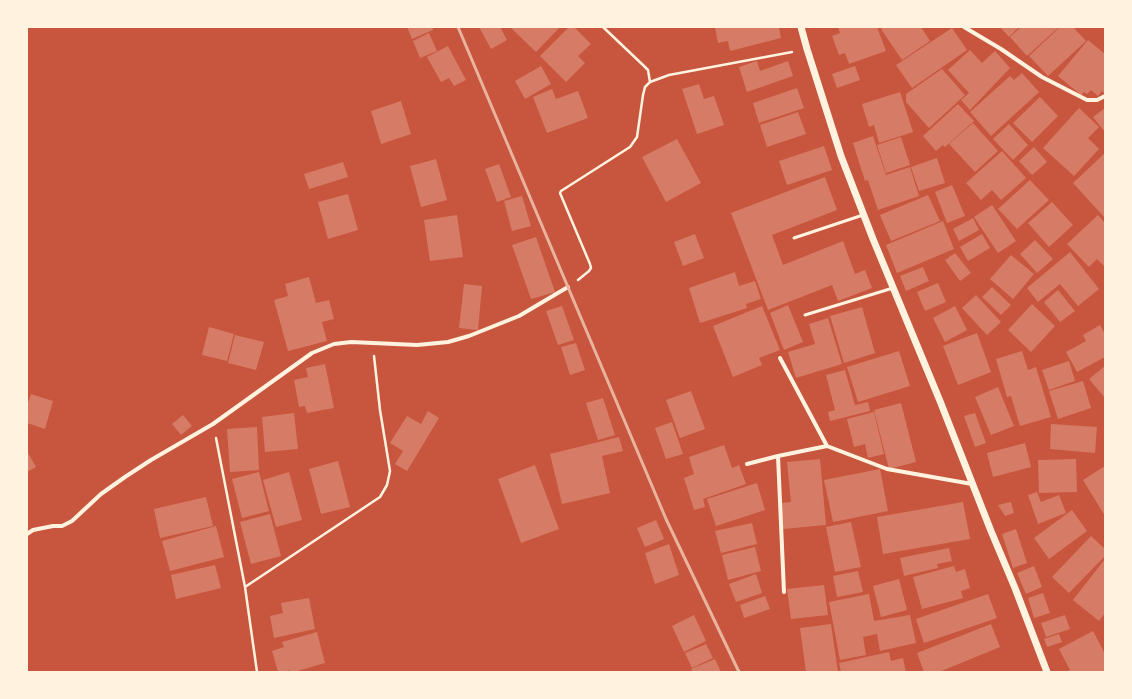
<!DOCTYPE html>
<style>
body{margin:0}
#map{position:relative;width:1132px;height:699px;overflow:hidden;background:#c8553d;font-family:"IBM Plex Serif",serif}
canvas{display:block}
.frame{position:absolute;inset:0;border:28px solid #fff3e0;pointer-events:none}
</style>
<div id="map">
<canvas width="1132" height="699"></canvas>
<div class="frame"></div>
</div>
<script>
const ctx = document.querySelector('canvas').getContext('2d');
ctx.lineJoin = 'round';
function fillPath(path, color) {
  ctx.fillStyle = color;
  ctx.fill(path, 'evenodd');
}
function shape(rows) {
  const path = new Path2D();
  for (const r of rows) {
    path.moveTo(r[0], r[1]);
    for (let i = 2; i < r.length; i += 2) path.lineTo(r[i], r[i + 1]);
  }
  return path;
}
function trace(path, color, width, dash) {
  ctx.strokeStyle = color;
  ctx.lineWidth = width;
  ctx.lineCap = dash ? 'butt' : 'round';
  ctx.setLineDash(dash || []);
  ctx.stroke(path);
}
const building = shape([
 [407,27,432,27,433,30,412,39],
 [479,27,500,27,507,40,491,49],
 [510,27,560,27,536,52],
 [569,27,574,27,591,44,578,56,585,63,566,82,540,56],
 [715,27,779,27,781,38,730,51,728,41,718,43],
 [838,27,877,27,886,51,849,64,845,53,839,55,832,36,840,33],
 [884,27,921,27,930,41,902,60,881,29],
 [1000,27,1019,27,1009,37],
 [1021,27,1059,27,1027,56,1010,37],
 [1060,27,1073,27,1086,41,1048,76,1029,56],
 [952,28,967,50,912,88,896,65],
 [429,33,437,51,420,58,413,41],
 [1088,40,1105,54,1105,94,1102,91,1098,96,1091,90,1087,94,1084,92,1081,95,1058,76],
 [448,46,466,80,454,86,449,78,441,82,427,57],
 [970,50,982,63,995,51,1010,68,970,110,961,100,969,93,948,70],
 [757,61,760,71,788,61,793,76,747,92,739,67],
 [541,66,551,84,525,99,515,81],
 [855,66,860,80,837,88,832,74],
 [942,69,965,95,929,128,906,102,906,94],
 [1022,73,1039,92,991,136,970,112,1010,76,1014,80],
 [699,84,704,99,714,96,724,125,697,134,682,89],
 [797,88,804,108,759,123,753,103],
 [552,89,556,99,578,91,588,118,547,133,533,97],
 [900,92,913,132,879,143,874,125,869,127,862,104],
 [1040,97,1058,116,1032,142,1013,123],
 [401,101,411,134,381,144,371,111],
 [958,104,974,121,945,147,943,145,936,151,923,136],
 [1079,108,1099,127,1088,138,1099,149,1074,176,1043,148],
 [1105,108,1105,132,1093,117],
 [798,112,806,134,767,147,760,125],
 [973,123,998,151,975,172,949,144],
 [1009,124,1028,145,1013,160,993,139],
 [873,136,886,175,910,167,919,196,878,210,868,180,865,181,853,143],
 [901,137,910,165,886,173,877,145],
 [677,139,701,183,666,202,642,157],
 [824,146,832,170,787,185,779,161],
 [1034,147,1047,162,1032,175,1019,161],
 [1002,151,1026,178,1001,200,992,190,981,200,966,183],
 [1105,153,1105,218,1073,183],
 [937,158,945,183,919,191,911,167],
 [436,159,447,200,421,207,410,166],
 [343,162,348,177,309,189,304,174],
 [499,164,511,197,497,202,485,169],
 [825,177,837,210,772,235,783,265,843,241,855,274,865,270,872,288,838,301,832,285,768,310,731,213],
 [1030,180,1049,200,1017,229,998,209],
 [952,185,965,216,947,223,935,192],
 [348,194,358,230,328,239,318,202],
 [928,195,940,221,891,241,880,215],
 [522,196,531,226,512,231,504,201],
 [1052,202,1073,225,1049,247,1028,223],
 [992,205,1016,241,998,253,974,217],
 [457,215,463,257,430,261,424,220],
 [1098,215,1105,223,1105,267,1097,259,1089,267,1067,244],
 [973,218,979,230,959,241,953,229],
 [943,221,954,249,897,273,886,245],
 [695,234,704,258,683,266,674,242],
 [982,234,990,248,968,261,960,247],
 [536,237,555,292,531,299,512,245],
 [1035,240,1053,259,1037,273,1020,254],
 [1070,252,1099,289,1078,306,1060,284,1038,302,1027,288],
 [955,253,971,273,960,281,945,260],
 [1011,255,1034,274,1013,299,990,279],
 [923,267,929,281,906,291,900,276],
 [735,272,739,286,755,281,761,299,746,304,747,308,700,323,689,288],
 [309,277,316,303,329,300,334,319,322,322,327,341,288,351,274,300,288,296,285,284],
 [938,283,946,302,925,311,917,292],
 [464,284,482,286,478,330,459,328],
 [992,287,1011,305,1001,315,982,297],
 [1058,290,1075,311,1060,322,1044,302],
 [976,295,1001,322,987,335,962,308],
 [1032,304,1055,326,1031,352,1008,330],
 [788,305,803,342,784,350,770,313],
 [562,306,574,340,558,345,546,311],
 [762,306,780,350,759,358,762,365,733,377,713,326],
 [955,306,967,330,945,342,933,318],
 [862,307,875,353,844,363,830,316],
 [828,318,842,364,796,378,788,352,815,344,809,324],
 [1100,325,1105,334,1105,357,1077,372,1066,352,1086,341,1083,335],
 [209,327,234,334,227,361,202,355],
 [977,333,991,372,958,385,943,346],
 [235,335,264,342,256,370,228,363],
 [576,343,585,370,570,375,561,347],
 [899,351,910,386,858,402,847,367],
 [1022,351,1028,370,1036,367,1051,417,1020,426,1011,396,1007,397,996,359],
 [1069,361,1075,381,1049,390,1042,370],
 [325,364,334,408,307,413,305,406,299,407,294,380,308,377,306,368],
 [1105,366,1105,398,1089,379],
 [845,370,855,405,868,402,870,411,830,421,828,412,835,410,826,375],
 [1083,381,1091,408,1058,419,1049,391],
 [998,387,1014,426,991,435,975,397],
 [691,391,705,429,680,438,666,400],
 [31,394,53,401,45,429,27,423,27,405],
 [603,398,615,435,598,440,586,403],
 [901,403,916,462,889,469,874,410],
 [428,411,439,418,407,471,395,464,403,451,390,443,407,416,421,424],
 [874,412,884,454,868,458,865,444,854,447,847,419],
 [294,413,298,449,265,452,262,417],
 [975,413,986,443,975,447,964,416],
 [183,415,192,426,181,435,172,424],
 [672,422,683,454,666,459,655,428],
 [1051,424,1097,427,1095,453,1050,449],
 [257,427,259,470,230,472,227,429],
 [619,437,623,451,602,456,610,493,562,504,550,454],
 [1025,443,1031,467,993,477,987,453],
 [724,445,732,468,739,465,746,484,703,499,705,507,694,510,684,478,694,474,689,457],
 [27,451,36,467,27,472],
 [820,459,826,525,783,529,781,503,791,502,787,462],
 [1076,459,1077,492,1039,493,1038,460],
 [338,461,350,507,321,514,309,469],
 [535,465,559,529,521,543,498,479],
 [1105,466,1105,516,1083,480],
 [880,469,888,511,833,522,824,480],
 [259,472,269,511,242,518,232,479],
 [289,472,302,520,276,527,263,480],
 [757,483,765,510,716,526,707,499],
 [1037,492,1041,502,1059,495,1066,513,1038,524,1028,495],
 [206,497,213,526,160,538,154,509],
 [963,502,970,539,883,554,877,517],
 [1011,502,1014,513,1005,516,998,505],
 [1072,510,1087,531,1049,559,1034,538],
 [270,514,281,556,251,564,240,522],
 [656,520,664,539,645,547,637,528],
 [851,522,861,567,835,572,826,527],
 [752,523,757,544,721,553,715,531],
 [216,526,224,557,170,571,162,541],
 [1016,529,1027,563,1013,568,1002,534],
 [1091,536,1105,549,1105,556,1069,593,1052,577],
 [669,544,679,575,655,584,645,553],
 [755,547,761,571,728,580,722,555],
 [949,548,952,561,937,564,938,568,904,576,900,558],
 [1105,559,1105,613,1099,621,1073,600],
 [215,565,221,588,176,599,171,575],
 [954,566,956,572,965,569,970,588,961,591,963,598,922,609,913,577],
 [1034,566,1042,587,1026,594,1017,573],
 [858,571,863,592,837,597,833,576],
 [756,574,762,593,736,602,729,584],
 [899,579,907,610,881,617,873,586],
 [824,585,828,615,791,619,787,589],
 [1043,593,1050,613,1034,618,1028,598],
 [869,594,874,621,910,615,916,643,880,651,877,634,863,637,866,655,840,660,829,602],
 [988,594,997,618,924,643,916,619],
 [765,596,770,609,744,618,740,605],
 [309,598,315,629,274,638,270,616,283,613,281,603],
 [694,615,706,641,684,652,672,626],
 [1065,615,1070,629,1046,637,1041,623],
 [831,624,838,672,806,672,800,628],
 [991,624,1000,647,939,672,924,672,917,653],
 [1093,631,1105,654,1105,672,1065,672,1070,670,1059,649],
 [317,632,325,663,294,672,290,672,290,670,285,672,278,672,272,651,284,647,282,642],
 [1059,634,1062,642,1047,647,1044,639],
 [706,644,713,658,692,668,685,653],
 [889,652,891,661,903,658,906,672,841,672,839,663],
 [715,659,721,672,693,672,691,669]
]);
const path = shape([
 [603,27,644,66,648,70,650,82],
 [578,280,589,271,591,268,590,264,560,193,561,191,630,147,637,137,643,95,645,87,650,82,669,75,792,52],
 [216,438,245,587,257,672],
 [245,587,380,497,387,485,390,471,380,410,374,356]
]);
const service = shape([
 [794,238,863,215],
 [805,315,893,288]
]);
const minor = shape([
 [964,27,1001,49,1042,77,1087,100,1097,100,1105,96],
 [780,358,827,446],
 [778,456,784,592],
 [747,464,778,456,827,446,887,469,972,484],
 [27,534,33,530,53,526,62,526,72,521,101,494,125,477,151,460,213,424,312,353,334,344,351,342,417,345,448,342,469,336,519,316,568,287]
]);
const tertiary = shape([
 [801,27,807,49,841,156,873,239,940,401,991,531,1015,588,1047,672]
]);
const rail = shape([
 [458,27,666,519,739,672]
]);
fillPath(building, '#d67c66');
trace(path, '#fff3e0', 2.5);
trace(service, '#fff3e0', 3);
trace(minor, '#fff3e0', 4);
trace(tertiary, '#fff3e0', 7);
trace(rail, '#e9b49f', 3);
</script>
